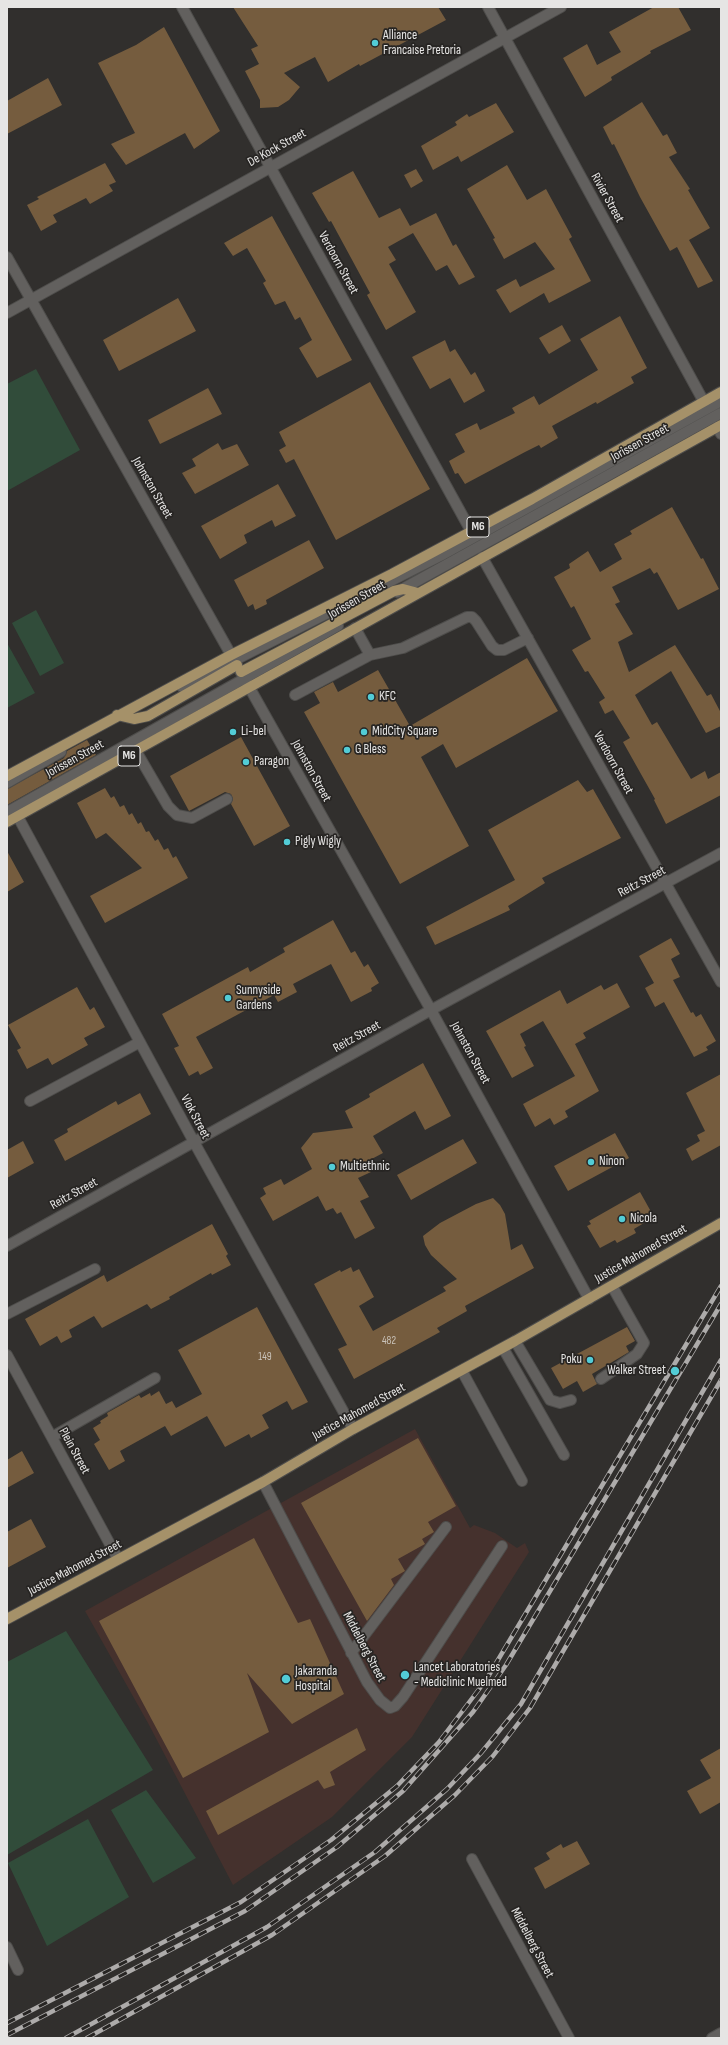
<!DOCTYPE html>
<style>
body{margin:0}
#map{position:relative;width:728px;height:2045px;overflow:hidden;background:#312f2d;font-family:"Sofia Sans Condensed",sans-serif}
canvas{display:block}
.frame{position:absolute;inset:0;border:8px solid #e6e5e4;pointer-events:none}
</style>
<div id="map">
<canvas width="728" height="2045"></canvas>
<div class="frame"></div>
</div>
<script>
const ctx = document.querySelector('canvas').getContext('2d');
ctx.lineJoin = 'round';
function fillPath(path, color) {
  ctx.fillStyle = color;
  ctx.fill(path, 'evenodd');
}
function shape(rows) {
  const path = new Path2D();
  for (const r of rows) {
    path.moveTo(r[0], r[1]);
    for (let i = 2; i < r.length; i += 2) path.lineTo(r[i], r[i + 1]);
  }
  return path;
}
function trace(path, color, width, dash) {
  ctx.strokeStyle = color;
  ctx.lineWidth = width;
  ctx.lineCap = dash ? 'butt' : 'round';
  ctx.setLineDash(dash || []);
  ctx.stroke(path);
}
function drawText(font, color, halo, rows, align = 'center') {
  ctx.font = font + ' "Sofia Sans Condensed",sans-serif';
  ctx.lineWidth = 3.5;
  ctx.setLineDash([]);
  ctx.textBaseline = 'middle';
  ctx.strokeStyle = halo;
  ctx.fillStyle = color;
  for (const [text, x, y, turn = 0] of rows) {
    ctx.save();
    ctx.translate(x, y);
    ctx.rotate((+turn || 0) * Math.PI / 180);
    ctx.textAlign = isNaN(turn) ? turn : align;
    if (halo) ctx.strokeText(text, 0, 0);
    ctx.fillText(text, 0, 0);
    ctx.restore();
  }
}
const medical = shape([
 [415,1429,470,1528,474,1525,495,1533,517,1548,525,1543,529,1552,412,1737,332,1817,233,1885,148,1723,85,1611]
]);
const green = shape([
 [36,369,80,450,7,491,7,384],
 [36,610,64,663,40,676,12,623],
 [7,643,35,693,7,708],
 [66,1631,153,1770,7,1855,7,1662],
 [146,1790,196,1858,153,1883,111,1810],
 [88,1819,129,1897,47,1946,8,1863]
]);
const building = shape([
 [233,7,438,7,446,20,360,66,359,64,328,82,315,57,284,73,300,87,289,100,278,107,260,108,260,100,245,71,259,64,251,49,258,46],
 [654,7,678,7,691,30,650,51,651,53,611,77,612,80,585,97,563,58,587,44,597,65,621,52,609,32],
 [164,27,220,131,194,149,185,133,126,165,111,144,135,133,98,63,136,45],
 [48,78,62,105,7,134,7,101],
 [642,102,663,136,667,134,677,153,669,157,690,189,688,190,710,228,689,240,713,281,698,288,677,247,670,251,640,197,614,144,612,145,603,127],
 [496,103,514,132,461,162,458,156,433,170,421,146,457,125,455,122,467,114,469,117],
 [105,163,116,182,109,185,113,191,90,204,86,198,53,215,57,222,41,231,27,205,39,199,37,197],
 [507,165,527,200,546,189,572,237,569,239,591,281,549,303,544,293,510,313,496,290,516,279,520,287,555,269,535,242,504,259,493,239,495,238,467,189],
 [416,169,423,181,411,188,404,175],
 [353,171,379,218,400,208,410,226,436,213,453,246,456,244,475,277,459,285,447,265,436,271,413,233,388,247,396,260,389,264,416,312,386,330,367,295,370,293,331,221,329,222,312,193],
 [272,216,352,360,317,378,299,348,312,340,300,317,295,320,285,301,275,305,263,283,266,281,247,248,233,256,224,243],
 [178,298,196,331,119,371,103,340],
 [620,316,647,368,631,377,634,383,611,396,597,404,596,402,552,426,558,438,541,448,539,445,525,452,465,484,458,473,455,474,449,461,465,452,455,434,477,423,480,430,515,413,512,408,534,396,539,405,598,370,580,339],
 [562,325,571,341,549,354,539,338],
 [445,340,450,352,455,349,471,375,475,372,485,391,464,403,450,378,430,389,412,357],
 [370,382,430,489,336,540,294,459,286,463,279,450,286,446,279,432],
 [208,388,222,414,160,444,148,420],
 [218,443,222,450,237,444,249,465,195,494,182,473,196,466,192,459],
 [278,484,296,516,275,527,272,520,244,535,247,543,220,559,201,526],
 [672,507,701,559,703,558,719,589,678,610,657,572,654,574,650,568,612,587,620,602,615,604,633,634,618,642,629,672,675,645,707,696,711,694,721,713,721,726,706,733,671,671,635,695,652,725,657,722,691,779,705,771,708,779,721,772,721,795,666,824,654,800,655,799,623,742,630,738,613,710,605,714,599,702,605,698,588,671,585,672,572,650,591,639,574,606,571,608,554,577,570,568,569,564,588,551,600,572,622,559,614,544,632,534,630,531],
 [309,540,324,568,266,600,267,604,255,610,253,604,248,607,234,580],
 [527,658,558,711,456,768,443,744,421,757,469,846,400,884,304,712,320,703,314,692,333,682,338,692,378,670,410,726],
 [241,737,290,826,254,846,231,804,233,799,231,794,225,792,189,811,170,776],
 [87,740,96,755,7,805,7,789,64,758,67,751],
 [578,780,587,792,593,789,621,838,542,878,545,883,508,906,510,910,435,945,426,927,515,880,488,830],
 [105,788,111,798,114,796,120,807,124,805,129,815,132,813,138,824,141,822,146,832,149,831,155,841,158,839,164,850,168,848,173,858,176,856,188,878,105,923,90,896,142,868,106,833,96,839,77,803],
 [7,851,24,882,7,892],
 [333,920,351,953,355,951,364,967,368,964,379,983,371,988,372,991,351,1002,331,964,293,984,297,992,278,1002,274,995,196,1037,213,1068,200,1075,198,1071,189,1076,174,1048,179,1046,162,1014,248,967,250,972,285,952,283,948],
 [671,938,680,954,671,959,680,977,673,980,691,1013,693,1012,696,1017,701,1014,716,1041,706,1047,708,1050,694,1057,664,1002,655,1007,645,988,654,983,639,956],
 [617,983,630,1007,583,1033,586,1038,575,1044,599,1091,565,1111,568,1117,554,1125,550,1118,535,1127,523,1104,575,1076,543,1021,520,1034,526,1046,524,1047,534,1066,512,1078,486,1031,560,990,567,1004,601,985,604,990],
 [77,987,90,1010,94,1007,105,1027,84,1038,88,1045,52,1065,48,1058,27,1069,17,1050,21,1048,8,1025],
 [423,1063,451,1116,425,1130,415,1111,373,1136,383,1153,366,1162,371,1172,358,1178,369,1197,360,1201,375,1228,355,1239,341,1212,337,1214,333,1208,326,1211,318,1196,273,1221,260,1198,266,1194,263,1188,281,1179,284,1185,312,1169,301,1148,313,1133,353,1128,345,1111,370,1097,369,1094],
 [721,1074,721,1145,692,1161,686,1149,700,1141,697,1135,705,1131,686,1093],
 [140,1093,151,1114,65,1161,54,1140,68,1132,67,1129,116,1101,118,1105],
 [615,1133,629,1158,568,1191,554,1166],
 [463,1139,477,1163,411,1200,397,1175],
 [23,1141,34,1163,7,1178,7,1150],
 [640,1192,654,1217,634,1229,636,1233,617,1243,615,1240,600,1248,587,1226,591,1224,589,1221],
 [493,1198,500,1205,505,1214,511,1250,522,1244,534,1268,465,1306,467,1311,437,1328,440,1332,354,1379,338,1349,347,1345,314,1284,340,1270,341,1272,351,1267,353,1272,359,1269,374,1297,359,1306,373,1331,446,1291,443,1287,457,1279,431,1255,425,1245,423,1236,440,1223,476,1204],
 [212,1224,228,1254,226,1256,231,1265,212,1275,211,1273,169,1297,170,1299,151,1309,147,1304,102,1328,94,1316,69,1330,72,1337,61,1343,57,1336,40,1346,25,1319,104,1275,107,1282],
 [257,1307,308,1402,292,1410,287,1401,262,1415,269,1428,251,1438,249,1434,225,1447,207,1416,171,1436,165,1426,120,1451,125,1461,109,1470,94,1444,100,1440,93,1428,101,1423,100,1421,108,1416,107,1413,139,1395,141,1398,150,1393,151,1396,159,1391,166,1404,172,1401,176,1408,202,1394,178,1350],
 [627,1327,635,1341,626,1346,629,1352,592,1374,597,1384,583,1392,577,1381,563,1389,551,1368],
 [418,1438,456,1506,428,1522,434,1532,422,1539,425,1544,398,1559,405,1571,391,1579,394,1585,367,1621,301,1503],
 [22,1451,34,1473,7,1488,7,1460],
 [31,1519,46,1547,7,1568,7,1532],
 [254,1538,298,1623,310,1619,344,1694,292,1724,247,1673,269,1732,183,1778,99,1621],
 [357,1728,366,1750,330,1772,335,1785,324,1789,318,1780,218,1835,206,1811],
 [721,1748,721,1802,700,1814,687,1791,711,1778,700,1760],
 [577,1841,590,1864,545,1889,534,1868,550,1859,546,1853,561,1844,563,1848]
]);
const minor = shape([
 [182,7,471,531],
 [488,7,704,402],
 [7,257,431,1010,589,1299],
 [7,313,561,7],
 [717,427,721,434],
 [482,557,721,982],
 [397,592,721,413],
 [355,628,370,655],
 [182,687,440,556,721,401],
 [295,695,370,655,403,648,467,617,472,617,476,621,492,646,497,650,504,650,528,638],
 [136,751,168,806,177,815,192,818,227,799],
 [7,783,61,752],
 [7,812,338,626],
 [18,817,194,1142,353,1429],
 [30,1101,140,1042],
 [7,1246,431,1010,721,853],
 [7,1314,95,1269],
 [515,1341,550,1400,560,1403,571,1400],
 [503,1348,564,1455],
 [7,1355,118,1559],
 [462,1371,522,1481],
 [601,1379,637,1354,644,1343,612,1286],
 [52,1437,155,1378],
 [263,1482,367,1682,380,1700,390,1708,395,1706,403,1697,502,1546],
 [351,1653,446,1527],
 [472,1859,569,2038],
 [7,1947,18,1970],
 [712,2038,721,2033]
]);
const major = shape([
 [241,672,394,591,403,589,418,593],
 [117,715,134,719,148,716,237,665],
 [7,776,231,655,392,574,532,499,721,392],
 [7,822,721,425],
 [7,1619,263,1482,353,1429,515,1341,721,1223]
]);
const rail = shape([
 [7,2023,241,1902,331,1840,397,1786,439,1742,486,1680,721,1286],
 [7,2035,245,1911,337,1847,403,1791,473,1712,506,1665,721,1304],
 [66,2038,267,1927,375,1852,447,1789,481,1753,521,1704,721,1360],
 [87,2038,272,1935,385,1856,455,1795,493,1756,530,1708,721,1380]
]);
const markers = [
 [375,43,4,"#52ccd6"],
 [371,697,4,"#52ccd6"],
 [233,732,4,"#52ccd6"],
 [364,732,4,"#52ccd6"],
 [347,750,4,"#52ccd6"],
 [246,762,4,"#52ccd6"],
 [287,842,4,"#52ccd6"],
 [228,998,4,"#52ccd6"],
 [591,1162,4,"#52ccd6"],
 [332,1167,4,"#52ccd6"],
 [622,1219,4,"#52ccd6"],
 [590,1360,4,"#52ccd6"],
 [675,1371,5,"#52ccd6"],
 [405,1675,5,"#52ccd6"],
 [286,1679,5,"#52ccd6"]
];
const numberNames = [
 ["482",389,1341],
 ["149",265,1357]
];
const shields = [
 [478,527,22],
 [129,756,22]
];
const shieldNames = [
 ["M6",478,527],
 ["M6",129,756]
];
const poiNames = [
 ["Alliance",383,36],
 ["Francaise Pretoria",383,51],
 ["KFC",379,697],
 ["Li-bel",241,732],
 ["MidCity Square",372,732],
 ["G Bless",355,750],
 ["Paragon",254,762],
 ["Pigly Wigly",295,842],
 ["Sunnyside",236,991],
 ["Gardens",236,1006],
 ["Ninon",599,1162],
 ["Multiethnic",340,1167],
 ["Nicola",630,1219],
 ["Poku",582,1360,"right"],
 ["Walker Street",666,1371,"right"],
 ["Lancet Laboratories",414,1668],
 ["- Mediclinic Muelmed",414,1683],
 ["Jakaranda",295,1672],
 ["Hospital",295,1687]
];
const streetNames = [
 ["De Kock Street",277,148,-29],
 ["Rivier Street",607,198,61],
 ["Verdoorn Street",338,263,61],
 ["Jorissen Street",640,443,-29],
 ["Johnston Street",152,488,60],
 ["Jorissen Street",357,600,-30],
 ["Jorissen Street",75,759,-29],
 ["Verdoorn Street",613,763,61],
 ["Johnston Street",311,771,61],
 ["Reitz Street",642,882,-28],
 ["Reitz Street",357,1037,-29],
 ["Johnston Street",470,1053,61],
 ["Vlok Street",195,1117,62],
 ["Reitz Street",74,1194,-29],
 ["Justice Mahomed Street",641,1254,-30],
 ["Justice Mahomed Street",359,1412,-29],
 ["Plein Street",74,1451,61],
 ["Justice Mahomed Street",75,1568,-28],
 ["Middelberg Street",364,1647,62],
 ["Middelberg Street",532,1943,62]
];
fillPath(medical, '#45312d');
fillPath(green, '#314c3a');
fillPath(building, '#755c3e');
trace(minor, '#4e4d4b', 12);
trace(major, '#4e4d4b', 12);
trace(minor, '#62605e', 10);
trace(major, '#a59169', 10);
trace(rail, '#adabaa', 4.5);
trace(rail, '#272523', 3, [9]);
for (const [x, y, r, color] of markers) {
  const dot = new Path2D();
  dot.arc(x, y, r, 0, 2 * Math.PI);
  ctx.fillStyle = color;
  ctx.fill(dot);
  trace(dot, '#272523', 1.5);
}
drawText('11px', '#cac3ba', null, numberNames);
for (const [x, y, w] of shields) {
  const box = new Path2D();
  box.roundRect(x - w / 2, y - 10, w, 20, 3);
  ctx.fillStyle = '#272523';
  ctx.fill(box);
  trace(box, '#e6e5e4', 1);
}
drawText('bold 12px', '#e6e5e4', null, shieldNames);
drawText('13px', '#e6e5e4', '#272523', poiNames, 'left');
drawText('13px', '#e6e5e4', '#272523', streetNames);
</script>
